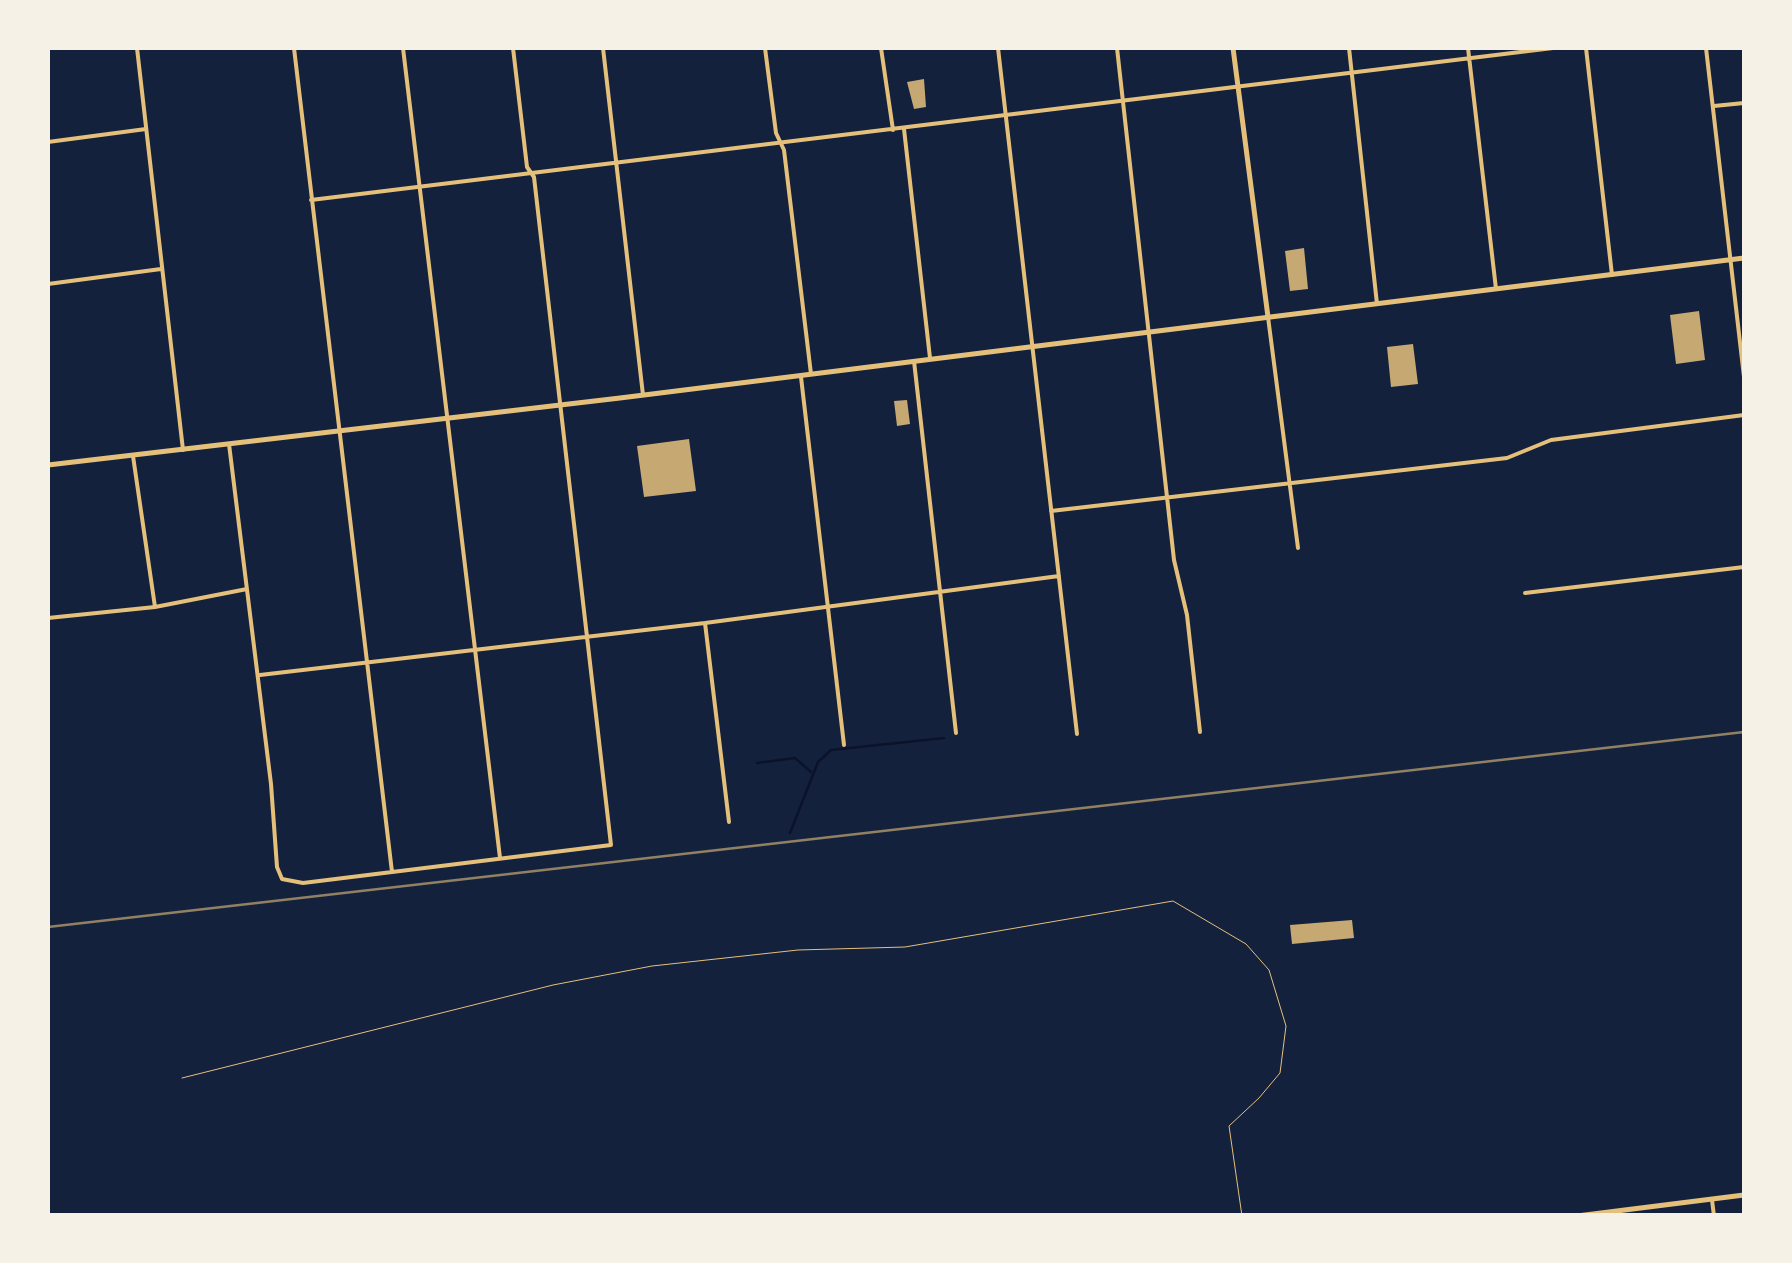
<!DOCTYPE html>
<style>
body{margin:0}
#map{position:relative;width:1792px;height:1263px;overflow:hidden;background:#14213d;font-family:"Titillium Web",sans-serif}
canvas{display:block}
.frame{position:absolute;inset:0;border:50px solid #f6f1e7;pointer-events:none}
</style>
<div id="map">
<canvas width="1792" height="1263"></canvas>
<div class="frame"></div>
</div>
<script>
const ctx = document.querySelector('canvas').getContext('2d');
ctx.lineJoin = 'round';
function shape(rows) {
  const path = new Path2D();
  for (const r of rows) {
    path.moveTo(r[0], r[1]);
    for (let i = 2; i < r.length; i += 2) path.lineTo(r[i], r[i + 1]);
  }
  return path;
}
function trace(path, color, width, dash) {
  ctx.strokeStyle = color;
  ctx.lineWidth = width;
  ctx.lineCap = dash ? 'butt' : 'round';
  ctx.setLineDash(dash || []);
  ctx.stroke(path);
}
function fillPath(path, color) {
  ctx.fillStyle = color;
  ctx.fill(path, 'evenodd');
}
const stream = shape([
 [757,763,795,758,811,772],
 [790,833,818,762,831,750,944,738]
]);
const building = shape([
 [924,79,926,107,914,109,907,82],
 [1304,248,1308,289,1290,291,1285,251],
 [1699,311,1705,360,1676,364,1670,315],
 [1413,344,1418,384,1391,387,1387,347],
 [907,400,910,424,897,426,894,401],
 [689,439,696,491,644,497,637,446],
 [1352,920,1354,938,1292,944,1290,925]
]);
const service = shape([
 [182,1078,553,985,652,966,798,950,905,947,1173,901,1246,944,1269,970,1286,1026,1280,1073,1259,1098,1229,1126,1242,1216]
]);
const minor = shape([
 [137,48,183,450],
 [294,48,392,872],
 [403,48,500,858],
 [603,48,643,395],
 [765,48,776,133,784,150,811,374],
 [881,48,893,130],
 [998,48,1077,734],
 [1117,48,1174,560,1187,615,1200,732],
 [1349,48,1377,304],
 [1468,48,1496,289],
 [1586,48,1612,275],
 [1706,48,1744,377],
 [1714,106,1744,103],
 [904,129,930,358],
 [48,142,146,129],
 [311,200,1553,48],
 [48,284,161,269],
 [1268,317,1298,548],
 [914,361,956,733],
 [801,377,844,745],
 [229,444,271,784,277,867,282,879,303,883,611,845,534,177,527,167,513,48],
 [133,456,155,607],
 [1051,511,1507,458,1551,440,1744,415],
 [1525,593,1744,567],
 [48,618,155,607,247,589],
 [705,623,729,822],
 [260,675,705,623,1059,576],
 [1712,1200,1714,1216]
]);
const tertiary = shape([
 [1233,48,1268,317]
]);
const secondary = shape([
 [1577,1216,1744,1195]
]);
const primary = shape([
 [48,465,620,398,1744,258]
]);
const rail = shape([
 [48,927,1744,732]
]);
trace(stream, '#0b132b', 2.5);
fillPath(building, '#c6a872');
trace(service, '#e5c07b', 1);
trace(minor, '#e5c07b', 4);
trace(tertiary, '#e5c07b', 5);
trace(secondary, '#e5c07b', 5);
trace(primary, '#e5c07b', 5);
trace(rail, '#918062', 2.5);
</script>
